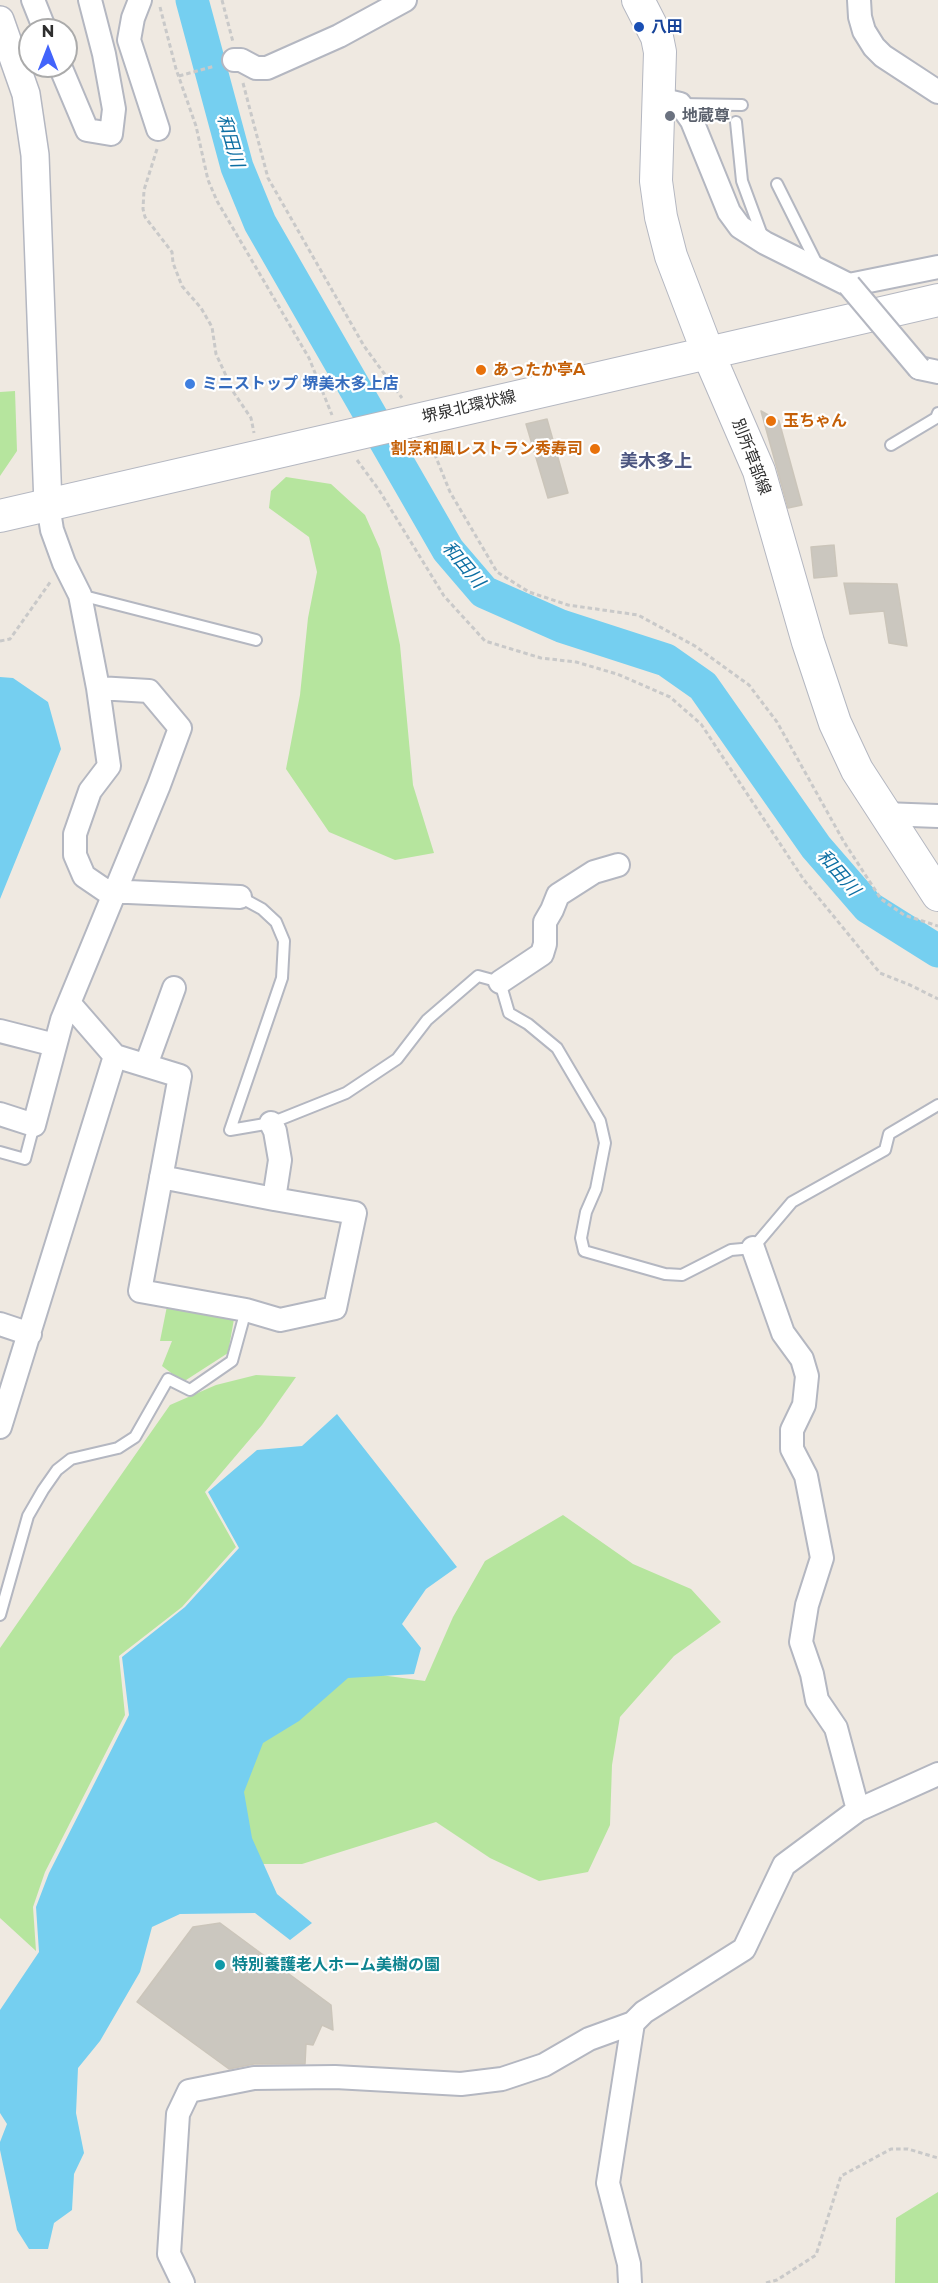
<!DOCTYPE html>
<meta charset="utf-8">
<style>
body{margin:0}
#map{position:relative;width:938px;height:2283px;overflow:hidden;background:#efe9e1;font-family:Montserrat,sans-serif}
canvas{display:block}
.north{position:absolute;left:18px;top:18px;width:60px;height:60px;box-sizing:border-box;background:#fff;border:2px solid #ababab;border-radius:50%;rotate:0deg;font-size:16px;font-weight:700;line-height:24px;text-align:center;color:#2e2e2e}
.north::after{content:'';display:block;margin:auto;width:21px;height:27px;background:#4264fb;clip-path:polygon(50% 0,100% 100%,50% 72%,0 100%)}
</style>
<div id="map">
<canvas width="938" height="2283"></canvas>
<div class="north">N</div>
</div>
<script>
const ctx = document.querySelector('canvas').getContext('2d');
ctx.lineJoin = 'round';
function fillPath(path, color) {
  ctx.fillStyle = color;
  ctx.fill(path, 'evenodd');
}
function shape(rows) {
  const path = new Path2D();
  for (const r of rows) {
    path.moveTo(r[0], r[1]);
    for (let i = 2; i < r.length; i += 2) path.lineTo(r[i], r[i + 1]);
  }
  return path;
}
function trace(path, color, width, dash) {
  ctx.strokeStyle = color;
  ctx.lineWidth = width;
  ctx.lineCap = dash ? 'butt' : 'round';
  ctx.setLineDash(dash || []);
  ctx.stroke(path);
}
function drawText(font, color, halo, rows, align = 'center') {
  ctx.font = font + ' Montserrat,"Noto Sans JP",sans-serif';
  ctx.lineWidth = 4.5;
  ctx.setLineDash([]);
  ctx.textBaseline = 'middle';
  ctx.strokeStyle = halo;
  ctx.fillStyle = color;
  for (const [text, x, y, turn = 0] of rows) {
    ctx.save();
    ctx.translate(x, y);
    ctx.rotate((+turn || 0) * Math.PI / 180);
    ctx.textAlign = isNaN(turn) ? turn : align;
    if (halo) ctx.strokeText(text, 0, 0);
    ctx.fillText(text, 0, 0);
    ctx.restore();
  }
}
const green = shape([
 [15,391,17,451,0,476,0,392],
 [286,477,331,484,365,515,380,549,400,645,413,785,434,853,395,860,329,832,286,769,300,695,308,618,317,572,309,537,269,508,271,491],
 [167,1306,234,1319,228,1353,183,1382,162,1366,172,1341,160,1341],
 [256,1375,296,1377,262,1425,205,1492,236,1547,182,1607,119,1656,125,1715,45,1872,33,1907,36,1951,0,1918,0,1648,170,1405,216,1385],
 [563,1515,633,1564,691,1589,721,1622,674,1656,620,1717,612,1765,610,1825,588,1872,539,1881,490,1858,436,1822,302,1864,251,1864,233,1782,262,1727,343,1670,425,1681,453,1617,485,1561],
 [938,2192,938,2283,895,2283,896,2218]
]);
const water = shape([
 [0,677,13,678,48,702,61,749,0,899],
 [337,1414,457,1567,426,1589,402,1624,421,1648,414,1674,348,1678,299,1721,263,1743,244,1792,252,1838,277,1894,312,1923,290,1940,255,1913,180,1914,152,1927,140,1972,100,2041,78,2068,76,2113,84,2153,74,2174,72,2210,54,2223,48,2249,29,2249,17,2230,0,2150,0,2142,7,2124,0,2113,0,2010,39,1952,36,1907,49,1873,129,1715,122,1657,185,1607,239,1548,208,1492,257,1450,302,1446]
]);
const river = shape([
 [192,0,237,167,260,223,448,550,484,592,561,626,666,660,703,686,816,847,868,907,938,951]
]);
const building = shape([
 [761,411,779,421,802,505,788,508,761,411],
 [547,419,568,493,548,498,526,424,547,419],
 [834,545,837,576,814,578,811,547,834,545],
 [844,583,897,584,907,646,889,643,884,611,850,614,844,583],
 [220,1923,331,2005,333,2030,322,2025,313,2045,306,2044,305,2064,254,2064,229,2069,137,2002,193,1927,220,1923]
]);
const path = shape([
 [222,0,233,42],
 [160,7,176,69,196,126,208,180,217,201,309,358,332,415],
 [179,76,215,66],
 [243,83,268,178,364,346,402,398],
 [157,149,144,190,143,209,145,217,172,252,173,263,182,286,201,308,212,327,216,354,234,393,251,418,254,433],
 [429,440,450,492,497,572,529,592,568,605,638,615,695,646,749,685,777,722,844,842,881,899,904,915,938,926],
 [357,460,379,490,444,596,485,641,541,658,576,662,617,674,670,697,701,724,804,880,880,973,910,985,938,999],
 [0,641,10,639,51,581],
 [766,2283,777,2280,816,2255,841,2176,891,2149,908,2149,938,2158]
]);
const service = shape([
 [680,104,742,105],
 [736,122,742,181,763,238],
 [777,184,817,264],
 [891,445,936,418,938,413],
 [80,595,256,640],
 [240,897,262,909,276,922,284,941,282,978,230,1130,271,1123,346,1093,397,1059,427,1020,478,976,500,982,509,1013,528,1024,557,1048,600,1121,605,1143,596,1189,586,1212,581,1238,584,1251,665,1274,682,1275,731,1250,753,1248,792,1202,885,1150,889,1134,938,1105],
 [0,1152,25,1159,34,1125],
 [0,1615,28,1516,43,1490,57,1470,71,1459,118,1448,135,1437,168,1379,190,1390,232,1361,246,1310]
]);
const minor = shape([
 [33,0,45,30],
 [140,0,133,18,129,40,158,129],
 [859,0,860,17,864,31,874,47,883,56,938,92],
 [234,60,241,60,256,68,267,68,339,36,405,0],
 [60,66,87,130,111,134,114,109,104,54,90,0],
 [659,99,680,104,692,121,729,212,740,227,765,243,849,285,938,267],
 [919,368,938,372],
 [48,505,52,530,64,563,80,595,98,688,109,766,90,791,75,834,75,855,84,876,106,891,240,897],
 [884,814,938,816],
 [500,982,542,954,545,944,545,922,552,910,558,895,594,872,618,865],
 [69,1003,115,1056,180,1076,140,1291,246,1310,280,1320,335,1308,355,1213,274,1199,280,1160,275,1131,271,1123],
 [0,1031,55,1045],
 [146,1065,174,988],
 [0,1114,34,1125,62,1020,159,785,180,728,149,691,98,688],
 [161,1177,274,1199],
 [753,1248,783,1333,802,1359,807,1376,804,1405,792,1430,792,1449,806,1476,822,1558,807,1605,801,1642,812,1674,817,1700,836,1728,858,1810],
 [0,1324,30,1334],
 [0,1427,115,1056],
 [183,2283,169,2254,178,2114,189,2091,254,2078,335,2077,461,2084,502,2079,544,2065,589,2039,633,2023],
 [630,2283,629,2264,608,2183,633,2023,644,2012,744,1949,784,1865,858,1810,938,1774]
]);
const tertiary = shape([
 [0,20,26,94,35,155,48,505]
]);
const secondary = shape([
 [638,0,657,37,660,52,656,181,661,217,671,256,708,353,759,471,808,642,835,723,857,770,938,895],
 [0,516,938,300]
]);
const minorBridge = shape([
 [849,285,919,368]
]);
const markers = [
 [639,27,6,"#1a4fb4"],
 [670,116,6,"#6b7280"],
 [481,370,6,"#e8710a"],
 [190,384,6,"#3f7fe0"],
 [771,421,6,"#e8710a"],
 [595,449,6,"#e8710a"],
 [220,1965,6,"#0f9aa8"]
];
const transitNames = [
 ["八田",651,27]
];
const worshipNames = [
 ["地蔵尊",682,116]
];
const foodNames = [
 ["あったか亭A",493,370],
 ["玉ちゃん",783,421],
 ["割烹和風レストラン秀寿司",583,449,"right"]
];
const shopNames = [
 ["ミニストップ 堺美木多上店",202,384]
];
const streetNames = [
 ["堺泉北環状線",469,407,-13],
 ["別所草部線",751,457,69]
];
const cultureNames = [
 ["特別養護老人ホーム美樹の園",232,1965]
];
const waterNames = [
 ["和田川",230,141,74],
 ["和田川",463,565,50],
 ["和田川",838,873,49]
];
const neighbourhoodNames = [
 ["美木多上",656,462]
];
fillPath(green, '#b6e59e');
fillPath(water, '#75cff0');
trace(river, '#75cff0', 33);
fillPath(building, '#cbc7bf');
trace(building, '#cbc5ba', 1.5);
trace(service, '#b4b7c1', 14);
trace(minor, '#b4b7c1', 26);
trace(tertiary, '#b4b7c1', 30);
trace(secondary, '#b4b7c1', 34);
trace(path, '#c9c9c9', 3, [4.5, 3]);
trace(service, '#fff', 10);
trace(minor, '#fff', 22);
trace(tertiary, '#fff', 27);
trace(secondary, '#fff', 32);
trace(minorBridge, '#b4b7c1', 26, []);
trace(minorBridge, '#fff', 22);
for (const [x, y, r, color] of markers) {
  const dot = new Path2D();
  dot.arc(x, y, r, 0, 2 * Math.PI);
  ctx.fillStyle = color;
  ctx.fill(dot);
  trace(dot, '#fff', 2);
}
drawText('bold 16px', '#164399', '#fff', transitNames, 'left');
drawText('bold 16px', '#5b616d', '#fff', worshipNames, 'left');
drawText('bold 16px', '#c56008', '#fff', foodNames, 'left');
drawText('bold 16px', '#366cbe', '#fff', shopNames, 'left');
drawText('16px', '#2e2e2e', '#fff', streetNames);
drawText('bold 16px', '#0d838f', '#fff', cultureNames, 'left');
drawText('italic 18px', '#0d6fa3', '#fff', waterNames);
drawText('bold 18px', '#4d5680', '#fff', neighbourhoodNames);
</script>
